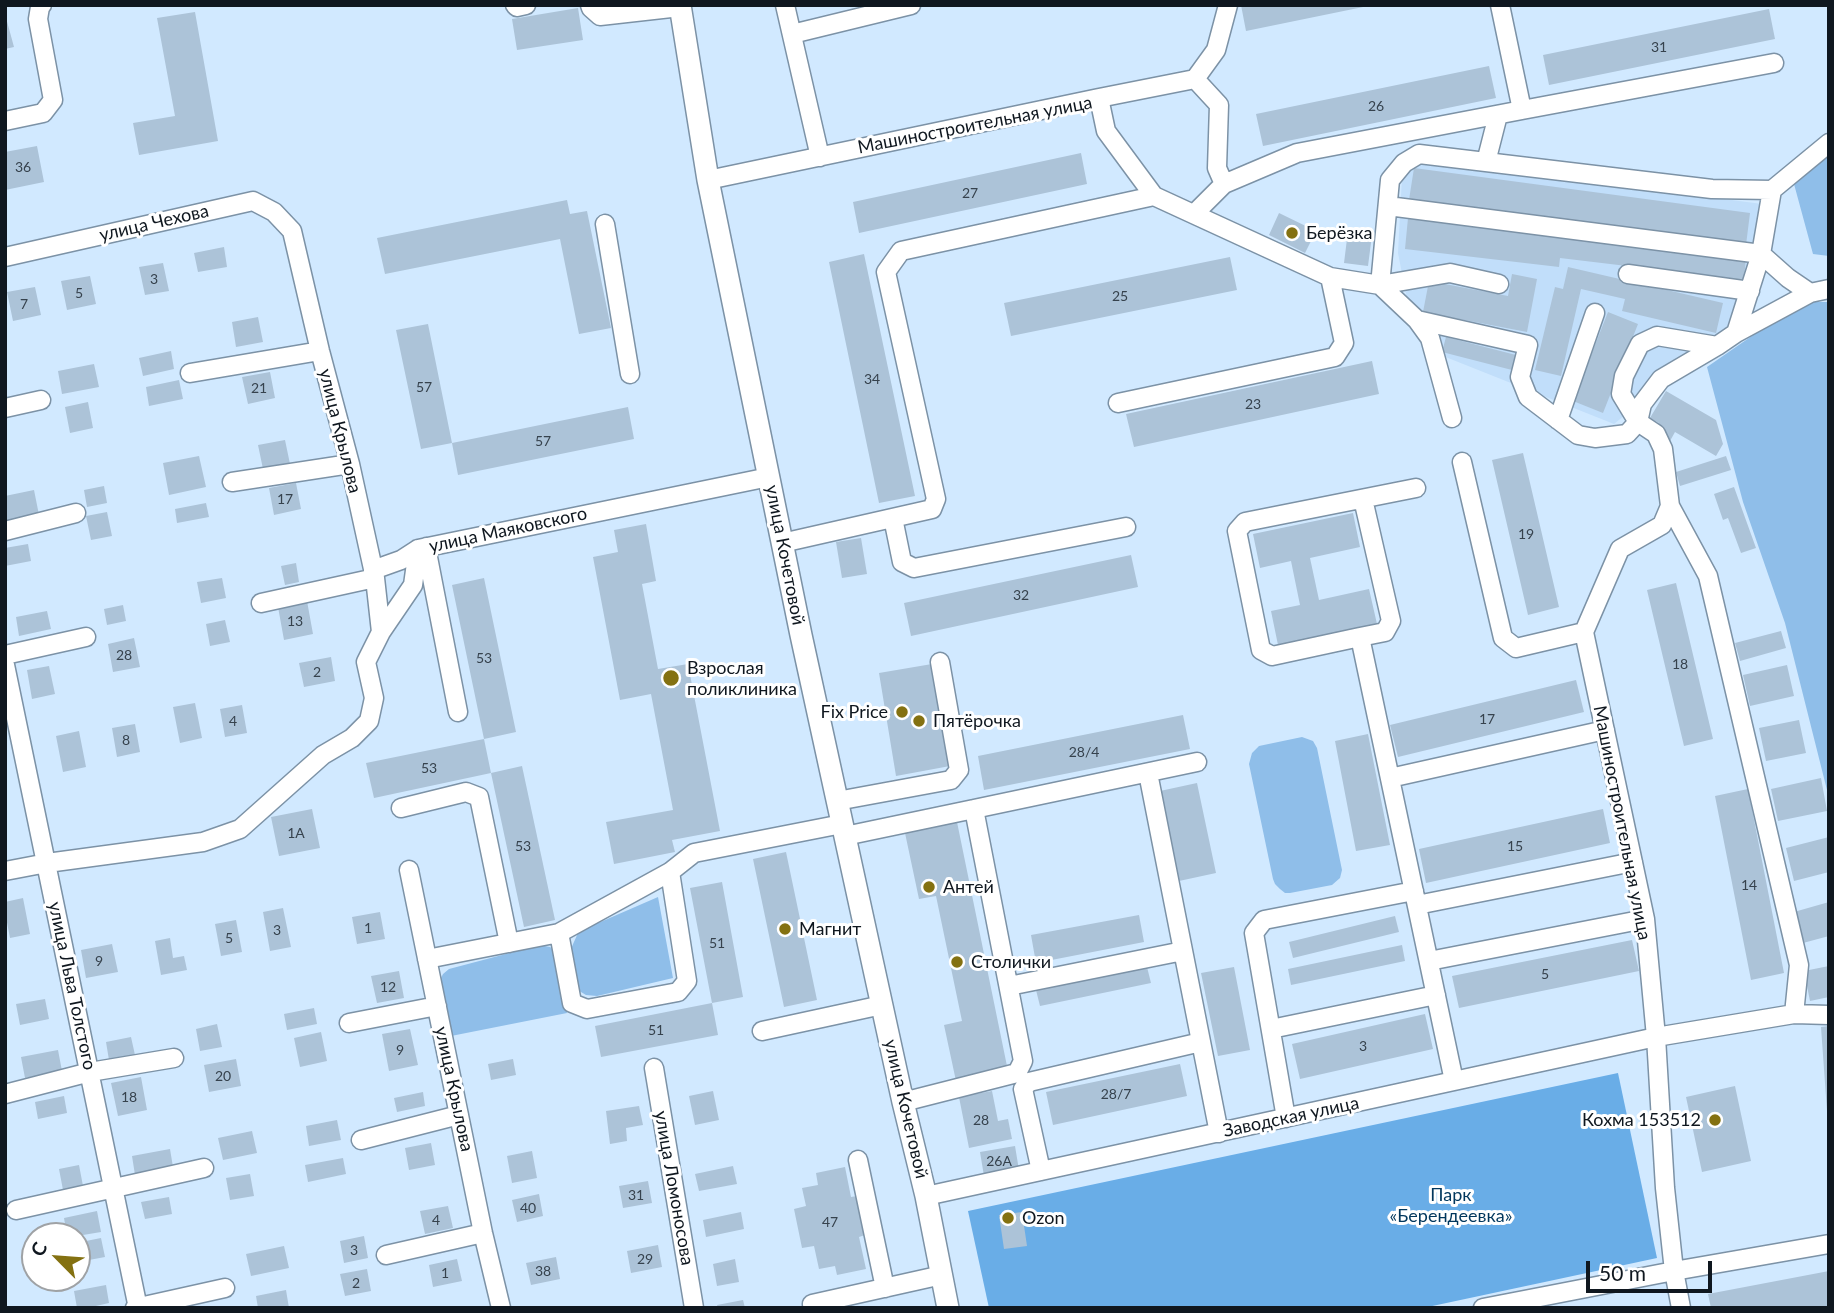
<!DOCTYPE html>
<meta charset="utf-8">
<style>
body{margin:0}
#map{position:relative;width:1834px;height:1313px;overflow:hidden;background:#d1e9ff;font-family:Lato,sans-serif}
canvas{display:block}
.frame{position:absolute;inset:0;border:7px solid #0f171f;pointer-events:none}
.north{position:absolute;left:21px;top:1222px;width:70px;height:70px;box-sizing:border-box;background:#fff;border:2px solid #9fa2a5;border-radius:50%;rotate:295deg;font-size:19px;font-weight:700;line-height:28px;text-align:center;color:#0f171f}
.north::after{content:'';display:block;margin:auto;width:24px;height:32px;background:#847111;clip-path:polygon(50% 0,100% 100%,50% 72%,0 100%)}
.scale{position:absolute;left:1586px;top:1261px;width:126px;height:32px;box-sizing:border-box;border:4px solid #0f171f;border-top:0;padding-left:9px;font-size:21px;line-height:24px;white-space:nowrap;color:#0f171f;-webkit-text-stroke:5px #fff;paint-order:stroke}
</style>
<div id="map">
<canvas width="1834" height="1313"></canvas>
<div class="frame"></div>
<div class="north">С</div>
<div class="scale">50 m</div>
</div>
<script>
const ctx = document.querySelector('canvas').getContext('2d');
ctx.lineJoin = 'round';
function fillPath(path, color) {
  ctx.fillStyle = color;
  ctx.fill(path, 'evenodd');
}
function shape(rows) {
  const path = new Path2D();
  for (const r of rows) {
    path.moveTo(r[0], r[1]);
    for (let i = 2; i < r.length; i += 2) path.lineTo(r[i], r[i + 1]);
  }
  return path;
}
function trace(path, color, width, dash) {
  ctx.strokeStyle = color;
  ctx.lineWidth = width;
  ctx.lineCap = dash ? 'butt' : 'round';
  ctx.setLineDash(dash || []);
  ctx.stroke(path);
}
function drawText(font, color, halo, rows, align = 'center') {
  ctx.font = font + ' Lato,sans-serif';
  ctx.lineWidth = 6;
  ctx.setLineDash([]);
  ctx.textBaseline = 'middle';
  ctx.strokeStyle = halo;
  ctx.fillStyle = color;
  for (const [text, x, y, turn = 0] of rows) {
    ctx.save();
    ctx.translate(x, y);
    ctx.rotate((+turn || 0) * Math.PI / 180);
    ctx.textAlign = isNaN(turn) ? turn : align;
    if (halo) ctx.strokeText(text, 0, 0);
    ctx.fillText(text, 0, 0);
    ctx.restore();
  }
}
const built = shape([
 [1421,159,1762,204,1750,279,1724,334,1614,424,1438,354,1409,309,1398,253,1402,177]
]);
const green = shape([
 [1829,151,1829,256,1813,254,1794,184],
 [1801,302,1829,302,1829,798,1785,623,1743,502,1707,367],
 [1302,737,1313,741,1317,748,1342,870,1340,878,1332,885,1290,893,1285,893,1280,889,1275,884,1273,879,1249,764,1252,753,1259,746],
 [658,897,673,978,597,996,586,995,576,989,569,953,578,933,589,927],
 [540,945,550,947,554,950,556,954,567,1013,451,1036,439,982,443,974,449,969]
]);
const forest = shape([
 [1618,1073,1657,1258,1423,1308,989,1308,968,1211]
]);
const building = shape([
 [1241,5,1368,5,1368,6,1246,31],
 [578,8,583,40,517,50,512,19],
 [1769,9,1775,39,1549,85,1543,55],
 [195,12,218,141,139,155,133,123,175,116,157,18],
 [5,14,14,47,5,49],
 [1489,66,1496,98,1263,146,1256,114],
 [37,146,44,182,5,190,5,152],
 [1081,153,1087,184,859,233,853,202],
 [1414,168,1750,213,1746,245,1409,200],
 [567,200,570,214,587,211,611,328,579,334,560,239,385,274,377,238],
 [1279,213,1316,231,1305,253,1269,235],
 [1408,218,1746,257,1744,280,1560,258,1559,267,1405,249],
 [1348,231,1372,235,1368,266,1344,263],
 [224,247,227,267,198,272,194,253],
 [864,254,915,496,879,503,829,262],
 [1230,257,1237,290,1011,336,1004,303],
 [163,263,169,291,145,295,139,267],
 [1568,267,1723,303,1716,333,1622,311,1625,299,1581,289,1561,376,1535,370,1555,287,1563,289],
 [1512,274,1537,279,1527,332,1423,312,1429,281,1508,296],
 [90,276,96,304,67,310,61,281],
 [35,287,41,315,13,321,7,292],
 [1608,312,1638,324,1603,413,1573,401],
 [258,317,263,342,236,347,232,322],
 [428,324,452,443,628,407,634,439,458,475,452,443,421,449,396,330],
 [1446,337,1516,355,1512,370,1442,352],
 [171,351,174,369,143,376,139,358],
 [1372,361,1379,394,1134,447,1126,414],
 [94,364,99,387,62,394,58,371],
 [270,372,275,398,248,404,242,377],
 [179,380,183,399,149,406,146,387],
 [1666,391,1716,420,1723,444,1716,456,1675,432,1670,441,1655,431,1659,423,1650,418],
 [88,402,93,428,70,433,65,407],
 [285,440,290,464,263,469,258,445],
 [1523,453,1559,607,1528,615,1492,460],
 [199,456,206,487,169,495,163,463],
 [1726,456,1731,470,1680,486,1676,472],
 [296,483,301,509,274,515,269,488],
 [104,486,107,503,87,507,84,490],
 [1734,487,1756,548,1741,553,1728,518,1723,520,1714,494],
 [34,490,39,515,5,521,5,496],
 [206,503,209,517,177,523,175,509],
 [107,512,112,536,91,540,86,516],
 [1353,513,1360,547,1310,558,1319,600,1369,589,1377,624,1278,645,1271,611,1300,605,1291,561,1260,568,1253,534],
 [646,524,656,581,642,584,658,669,688,664,720,831,672,840,675,852,614,864,606,822,673,810,651,694,620,700,593,557,618,552,614,530],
 [861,538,867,574,842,578,836,542],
 [28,544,31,561,5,566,5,548],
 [1131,555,1138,587,911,636,904,603],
 [296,563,299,582,285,585,281,566],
 [222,578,226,598,201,603,197,582],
 [484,578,516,732,484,739,452,585],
 [1676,583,1713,739,1684,746,1647,590],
 [307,601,313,634,284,640,278,607],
 [123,605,126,621,107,625,104,609],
 [47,611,51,629,19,636,16,617],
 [225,620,230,642,210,646,206,624],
 [1781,631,1786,648,1740,661,1735,643],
 [134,638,140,667,113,672,108,644],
 [331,657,335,681,304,687,299,663],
 [932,664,950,766,896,776,879,673],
 [1787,665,1794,696,1750,706,1743,675],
 [49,666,55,694,32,699,27,670],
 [1576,680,1584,712,1398,757,1390,725],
 [195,703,202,738,180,743,173,707],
 [242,705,247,733,225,737,220,709],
 [1183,715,1190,749,984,790,978,756],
 [1799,720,1806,753,1766,761,1759,728],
 [135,724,140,752,117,757,112,728],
 [79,731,86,767,63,772,56,736],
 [1368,734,1390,845,1356,851,1335,741],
 [484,739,491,773,374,798,366,763],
 [522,766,555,920,524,927,491,773],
 [1821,778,1827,811,1778,821,1771,789],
 [1197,783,1216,873,1179,881,1160,791],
 [1748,789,1784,973,1751,980,1715,796],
 [312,809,320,848,279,856,271,817],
 [1603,809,1610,843,1426,883,1419,849],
 [957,822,1008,1071,956,1081,944,1025,962,1021,936,896,919,899,905,833],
 [1829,837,1829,872,1794,881,1786,848],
 [786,852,817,1000,784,1007,753,859],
 [722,882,743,997,712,1003,718,1035,601,1057,595,1026,712,1003,690,888],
 [23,898,30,934,10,938,5,912,5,902],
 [1829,902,1829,936,1803,943,1794,912],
 [283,908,291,947,270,951,263,912],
 [380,912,385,939,357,944,352,917],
 [1139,915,1144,942,1036,963,1031,935],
 [1395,916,1399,932,1293,958,1289,942],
 [236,920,242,952,221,956,215,924],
 [170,938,173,958,184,956,187,970,161,975,155,941],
 [1632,940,1639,971,1459,1008,1452,976],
 [112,944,118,972,86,978,81,950],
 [1402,945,1405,961,1291,985,1288,969],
 [1829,966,1829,997,1810,1001,1804,971],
 [1147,967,1151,983,1040,1006,1036,990],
 [1234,967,1250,1050,1218,1056,1201,973],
 [399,971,404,998,377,1003,371,976],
 [45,999,49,1019,20,1025,16,1004],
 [314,1008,317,1024,287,1030,284,1014],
 [1425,1014,1433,1049,1300,1079,1292,1044],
 [217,1024,222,1047,200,1051,196,1029],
 [1829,1026,1829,1111,1827,1111,1821,1027],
 [410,1029,418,1065,389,1071,382,1034],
 [321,1032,327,1061,300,1067,294,1038],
 [131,1037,135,1055,109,1060,106,1042],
 [58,1050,62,1071,25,1078,21,1057],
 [236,1059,241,1086,209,1092,204,1065],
 [513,1059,516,1075,491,1080,488,1064],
 [1180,1064,1187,1096,1053,1125,1046,1092],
 [141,1077,147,1110,118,1116,111,1083],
 [1735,1086,1751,1161,1702,1172,1686,1097],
 [713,1091,719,1120,695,1125,689,1096],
 [992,1091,998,1121,1008,1119,1012,1139,969,1148,959,1097],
 [423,1092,425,1106,397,1112,394,1098],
 [64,1096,67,1113,38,1119,35,1102],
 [639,1106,643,1125,626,1128,627,1141,610,1144,606,1111],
 [337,1120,341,1140,309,1146,306,1126],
 [252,1131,257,1153,223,1160,218,1138],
 [431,1143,435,1165,409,1170,405,1148],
 [1015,1146,1019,1170,984,1176,980,1152],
 [170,1149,173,1167,135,1175,132,1156],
 [532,1151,537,1178,512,1183,507,1156],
 [343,1158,346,1174,308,1182,305,1165],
 [79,1165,83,1186,63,1190,59,1169],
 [733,1166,737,1184,699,1191,695,1174],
 [845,1167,851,1197,857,1196,865,1235,859,1237,866,1269,837,1275,835,1266,819,1269,814,1246,802,1248,794,1209,806,1206,802,1188,818,1185,816,1173],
 [250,1174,254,1196,230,1200,226,1178],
 [648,1181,652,1203,623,1208,619,1186],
 [539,1194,543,1216,517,1222,512,1200],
 [169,1197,172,1214,145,1219,141,1202],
 [448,1206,453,1228,425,1234,420,1211],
 [97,1211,101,1232,77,1236,67,1236,64,1218],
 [741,1212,744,1229,706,1237,703,1220],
 [1022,1212,1027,1246,1004,1249,999,1215],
 [364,1236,368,1258,344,1263,340,1241],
 [101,1238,105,1257,89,1260,86,1241],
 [658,1245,662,1267,631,1273,627,1251],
 [284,1246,289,1268,251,1276,246,1254],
 [556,1257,560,1279,531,1285,526,1263],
 [457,1259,462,1281,433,1287,429,1265],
 [735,1259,739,1282,717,1286,713,1264],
 [367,1269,371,1291,345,1296,340,1274],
 [1829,1271,1829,1308,1711,1308,1708,1294],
 [106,1285,109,1303,87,1308,77,1308,74,1291],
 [286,1290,289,1308,258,1308,256,1296],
 [743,1300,745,1308,718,1308,717,1305]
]);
const minor = shape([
 [515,5,517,7,526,5],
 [590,5,591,8,600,16,680,7],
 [785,5,820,157],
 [792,34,911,5],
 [1195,79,1219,105,1217,168,1224,184],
 [1099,98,1195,79,1216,50,1228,5],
 [1522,110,1774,63],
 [5,121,43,113,53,100,38,19,40,7,42,5],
 [1486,162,1498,115],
 [708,180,1099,98,1106,131,1154,196,1330,277,1380,285,1450,273,1499,284],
 [1388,206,1761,254,1788,278,1810,293],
 [1194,214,1224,184,1297,153,1522,110,1500,5],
 [605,224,630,374],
 [5,257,253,201,274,212,292,231,320,351,350,464,375,578,381,632],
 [1628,274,1750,291],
 [1380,285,1390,180,1404,163,1419,154,1712,189,1772,190,1829,143],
 [1380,285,1417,320,1430,338,1452,418],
 [1417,320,1528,345,1520,377,1528,397,1578,435,1595,438,1627,434,1638,422,1621,394,1624,376,1640,344,1657,336,1717,346],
 [1736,333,1810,293,1829,289],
 [190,373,320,351],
 [1118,403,1335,357,1344,343,1330,277],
 [5,408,41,400],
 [1558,420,1595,313],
 [1462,462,1503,638,1516,648,1584,632],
 [232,482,350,464],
 [1416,488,1245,522,1237,531,1261,650,1272,656,1360,637,1454,1081],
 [1670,506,1708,576,1799,965,1794,1014],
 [893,518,902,562,914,568,1126,527],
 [5,531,76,513],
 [782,543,932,509,936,499,886,272,901,251,1154,196],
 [426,547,458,712],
 [373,570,401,560,418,549],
 [261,603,375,578],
 [1584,632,1645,919,1656,1037,1665,1188,1674,1271,1681,1308],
 [1584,632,1620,549,1662,525,1670,506,1663,449,1656,434,1638,422,1642,404,1661,379,1717,346,1736,333,1761,254,1772,190],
 [1360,637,1385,632,1391,621,1363,499],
 [5,655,86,637],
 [5,665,138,1308],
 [1148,773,1219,1133],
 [1390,778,1605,730],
 [837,801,951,780,959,770,940,662],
 [401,808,466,792,479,797,509,943],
 [974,809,1197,762],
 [845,836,974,809,1023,1061,1017,1073,903,1102],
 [409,870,483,1233,501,1308],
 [5,871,47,863,203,842,240,829,323,755,352,738,369,721,374,698,366,662,381,632,413,585,418,549,769,477],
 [1417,905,1633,862],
 [559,933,572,1003,587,1009,678,992,687,981,670,872],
 [427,959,559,933,670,872,694,853,842,824],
 [1429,961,1645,919],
 [1009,986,1183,951],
 [349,1023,437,1006],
 [1271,1029,1436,995],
 [762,1031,882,1005],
 [654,1068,694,1308],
 [5,1094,90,1072,174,1058],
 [1286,1118,1254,933,1264,920,1414,891],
 [361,1140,459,1115],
 [858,1160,885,1288],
 [1041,1171,1023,1089,1029,1082,1201,1042],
 [926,1196,1656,1037,1794,1014,1829,1015],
 [16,1210,204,1168],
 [386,1255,483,1233],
 [812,1304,942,1275],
 [135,1308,225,1288],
 [1483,1308,1674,1271,1829,1244]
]);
const major = shape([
 [680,5,708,180,801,635,903,1102,926,1196,948,1308]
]);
const markers = [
 [1292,233,7,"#847111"],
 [671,678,9,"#847111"],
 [902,712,7,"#847111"],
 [919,721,7,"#847111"],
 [929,887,7,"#847111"],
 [785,929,7,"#847111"],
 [957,962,7,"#847111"],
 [1715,1120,7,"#847111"],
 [1008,1218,7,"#847111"]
];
const numberNames = [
 ["31",1659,47],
 ["26",1376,106],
 ["36",23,167],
 ["27",970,193],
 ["3",154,279],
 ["5",79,293],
 ["25",1120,296],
 ["7",24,304],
 ["34",872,379],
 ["57",424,387],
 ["21",259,388],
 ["23",1253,404],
 ["57",543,441],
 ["17",285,499],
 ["19",1526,534],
 ["32",1021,595],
 ["13",295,621],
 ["28",124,655],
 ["53",484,658],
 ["18",1680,664],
 ["2",317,672],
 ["17",1487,719],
 ["4",233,721],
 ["8",126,740],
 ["28/4",1084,752],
 ["53",429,768],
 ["1А",296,833],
 ["53",523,846],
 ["15",1515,846],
 ["14",1749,885],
 ["1",368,928],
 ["3",277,930],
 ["5",229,938],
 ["51",717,943],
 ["9",99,961],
 ["5",1545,974],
 ["12",388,987],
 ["51",656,1030],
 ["3",1363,1046],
 ["9",400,1050],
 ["20",223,1076],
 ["28/7",1116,1094],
 ["18",129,1097],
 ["28",981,1120],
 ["26А",999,1161],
 ["31",636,1195],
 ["40",528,1208],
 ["4",436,1220],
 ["47",830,1222],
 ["3",354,1250],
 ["29",645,1259],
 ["38",543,1271],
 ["1",445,1273],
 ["2",356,1283]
];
const streetNames = [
 ["Машиностроительная улица",975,125,-11],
 ["улица Чехова",154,223,-13],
 ["улица Крылова",340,431,76],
 ["улица Маяковского",508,530,-12],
 ["улица Кочетовой",785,555,79],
 ["Машиностроительная улица",1622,823,79],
 ["улица Льва Толстого",72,986,78],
 ["улица Крылова",454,1089,78],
 ["улица Кочетовой",906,1109,77],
 ["Заводская улица",1291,1117,-12],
 ["улица Ломоносова",674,1188,80]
];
const poiNames = [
 ["Берёзка",1306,233],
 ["Взрослая",687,668],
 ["поликлиника",687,689],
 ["Fix Price",888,712,"right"],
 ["Пятёрочка",933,721],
 ["Антей",943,887],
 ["Магнит",799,929],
 ["Столички",971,962],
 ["Кохма 153512",1701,1120,"right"],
 ["Ozon",1022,1218]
];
const parkNames = [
 ["Парк",1451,1195],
 ["«Берендеевка»",1451,1216]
];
fillPath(built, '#c1defa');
fillPath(green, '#8fbee9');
fillPath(forest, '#69ade7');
fillPath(building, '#acc3d8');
trace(minor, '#7c92a6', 21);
trace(major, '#7c92a6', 24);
trace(minor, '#fff', 18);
trace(major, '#fff', 21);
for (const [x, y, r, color] of markers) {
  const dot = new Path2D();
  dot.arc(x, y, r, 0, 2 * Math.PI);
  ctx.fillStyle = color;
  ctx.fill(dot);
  trace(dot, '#fff', 2.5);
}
drawText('14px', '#36424d', null, numberNames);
drawText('18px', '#0f171f', '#fff', streetNames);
drawText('18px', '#0f171f', '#fff', poiNames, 'left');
drawText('18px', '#01375d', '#fff', parkNames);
</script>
